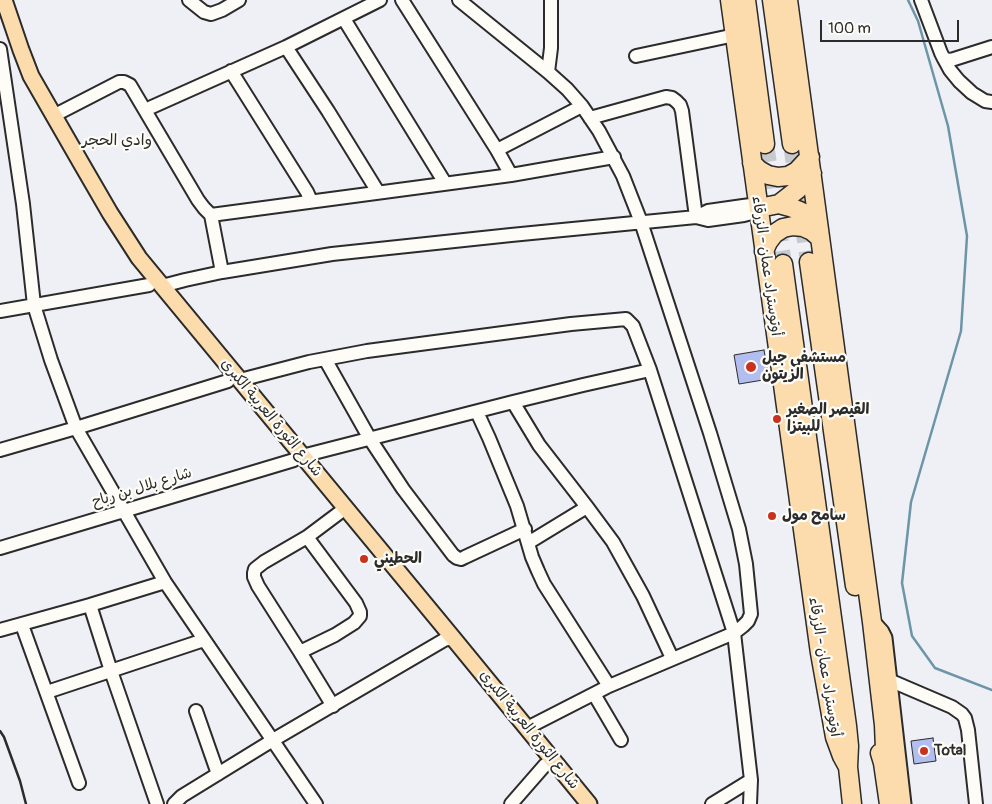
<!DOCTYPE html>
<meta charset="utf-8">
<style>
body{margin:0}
#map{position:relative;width:992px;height:804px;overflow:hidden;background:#eef0f5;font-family:Pangolin,sans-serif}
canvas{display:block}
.scale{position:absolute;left:820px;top:20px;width:139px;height:22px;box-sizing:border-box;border:2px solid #2b2b2b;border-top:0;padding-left:6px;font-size:15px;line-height:18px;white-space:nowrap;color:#2b2b2b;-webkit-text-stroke:4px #fdfcf7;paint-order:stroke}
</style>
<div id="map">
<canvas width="992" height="804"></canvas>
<div class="scale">100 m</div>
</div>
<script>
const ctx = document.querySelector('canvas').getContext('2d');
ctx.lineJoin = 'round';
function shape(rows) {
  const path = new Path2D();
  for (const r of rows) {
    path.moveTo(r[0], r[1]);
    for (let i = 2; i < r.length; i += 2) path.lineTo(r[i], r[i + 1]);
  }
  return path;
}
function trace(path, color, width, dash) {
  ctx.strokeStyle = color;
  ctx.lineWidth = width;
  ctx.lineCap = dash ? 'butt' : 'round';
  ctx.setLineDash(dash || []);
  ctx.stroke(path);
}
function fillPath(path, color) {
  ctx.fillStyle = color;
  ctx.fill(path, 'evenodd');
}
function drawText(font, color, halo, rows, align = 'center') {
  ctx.font = font + ' Pangolin,"Playpen Sans Arabic",sans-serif';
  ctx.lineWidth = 4.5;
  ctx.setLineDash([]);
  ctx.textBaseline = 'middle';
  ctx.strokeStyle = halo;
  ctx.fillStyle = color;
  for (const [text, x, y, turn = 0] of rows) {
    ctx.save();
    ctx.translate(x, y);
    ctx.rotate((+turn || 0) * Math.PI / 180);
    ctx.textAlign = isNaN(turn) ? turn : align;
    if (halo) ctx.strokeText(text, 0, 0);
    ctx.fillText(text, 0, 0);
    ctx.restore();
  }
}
const stream = shape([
 [908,0,918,21,948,126,967,236,961,331,911,502,902,583,912,636,935,668,992,690]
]);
const building = shape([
 [764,350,769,379,739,384,734,355,764,350],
 [933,738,936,761,914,764,911,741,933,738]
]);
const highwayTunnel = shape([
 [765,144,783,264],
 [792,144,809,262]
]);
const minor = shape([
 [189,0,204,12,211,14,222,10,239,0],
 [402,0,497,150,511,175],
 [459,0,548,72,567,89,582,106,599,131,623,176,641,222,710,433,739,529,746,564,751,614,748,621,743,626,734,633,609,686,527,728],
 [921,0,941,53,944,59,951,60,992,47],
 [344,19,445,183],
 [286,47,328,111,378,192],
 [0,49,23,204,34,305,51,360,76,428,165,582,316,804],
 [636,56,735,35],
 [944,59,950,70,959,81,972,93,985,101,992,102],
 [231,71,307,192,311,201],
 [548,72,551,48,551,0],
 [145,110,286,47,380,0],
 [53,116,119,82,124,82,130,85,198,200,204,208,211,215,222,272],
 [590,118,666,97,672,98,676,101,680,105,682,111,696,217],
 [497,150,582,106],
 [211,215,511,175,614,157],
 [696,217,708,220,744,215,752,213,759,208],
 [162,286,185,280,222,272,332,254,511,235,696,217,708,211,743,206,751,205,759,208],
 [0,311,149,285],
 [325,359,370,439,403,489,453,555,457,558,461,559,465,557,525,529],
 [240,380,309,362,367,351,571,324,626,319,633,326,650,370,734,633,751,780,750,804],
 [513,402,539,445,587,507,613,542,643,596,672,658],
 [477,412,489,438,517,506,532,557,538,571,544,584,609,686],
 [0,450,76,428,228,381],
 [302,456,513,402,583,385,650,370],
 [307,537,356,603,360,612,360,616,354,623,335,635,300,652,258,586,254,577,254,573,255,569,264,562,307,537,339,513],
 [528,543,587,507],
 [0,548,294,460],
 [90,605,111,671,157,804],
 [22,625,79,783],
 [0,630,90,605,165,582],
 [300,652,333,706],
 [889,680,952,707,962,714,965,718,968,730,976,804],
 [47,692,204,640],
 [594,694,621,740],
 [196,711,218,774],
 [174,804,182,796,273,740,444,640,453,638],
 [511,804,545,765],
 [712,804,751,780]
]);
const major = shape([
 [4,0,21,50,31,76,81,163,110,213,139,258,453,638,589,804],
 [872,622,881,632,884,638,903,804]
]);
const highway = shape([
 [730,0,820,653,835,737,842,756,848,767],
 [746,0,765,144],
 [772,0,792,144],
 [788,0,872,622,884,725,885,749,883,763],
 [752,163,759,170,768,175,778,177,788,176,797,171,810,157],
 [779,204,797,190,812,173],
 [759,208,779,204,790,207,800,211,818,223],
 [764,251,768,242,774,234,783,228,793,226,803,227,812,231,820,238],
 [809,262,855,586],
 [783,264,847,726,849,746,848,767,852,804],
 [880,753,883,763,889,804]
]);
const rail = shape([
 [0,731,4,737,20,781,26,804]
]);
const markers = [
 [751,367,6,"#c8321e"],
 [777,419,5,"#c8321e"],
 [772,516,5,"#c8321e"],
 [364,559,5,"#c8321e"],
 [924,751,5,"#c8321e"]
];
const streetNames = [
 ["أوتوستراد عمان - الزرقاء",766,266,82],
 ["شارع الثورة العربية الكبرى",271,418,50],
 ["شارع بلال بن رباح",142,488,-17],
 ["أوتوستراد عمان - الزرقاء",824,667,81],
 ["شارع الثورة العربية الكبرى",529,730,51]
];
const poiNames = [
 ["مستشفى جيل",762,358],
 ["الزيتون",762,375],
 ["القيصر الصغير",787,410],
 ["للبيتزا",787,427],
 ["سامح مول",782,516],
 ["الحطيني",374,559],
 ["Total",934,751]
];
const neighbourhoodNames = [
 ["وادي الحجر",117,141]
];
trace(stream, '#6d95a8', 2.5);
fillPath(building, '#b1beef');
trace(building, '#2b2b2b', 1);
trace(highwayTunnel, '#c7c9cd', 18, [18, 9]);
trace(minor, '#2b2b2b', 16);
trace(major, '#2b2b2b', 19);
trace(highway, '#2b2b2b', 21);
trace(minor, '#fdfcf7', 12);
trace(major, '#fcdcac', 15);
trace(highway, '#fcdcac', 18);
trace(rail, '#2b2b2b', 2.5);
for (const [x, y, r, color] of markers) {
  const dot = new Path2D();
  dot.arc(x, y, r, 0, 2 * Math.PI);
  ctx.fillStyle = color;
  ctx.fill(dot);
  trace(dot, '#fdfcf7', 2);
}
drawText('15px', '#2b2b2b', '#fdfcf7', streetNames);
drawText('bold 15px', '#2b2b2b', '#fdfcf7', poiNames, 'left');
drawText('16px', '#2b2b2b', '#fdfcf7', neighbourhoodNames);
</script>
